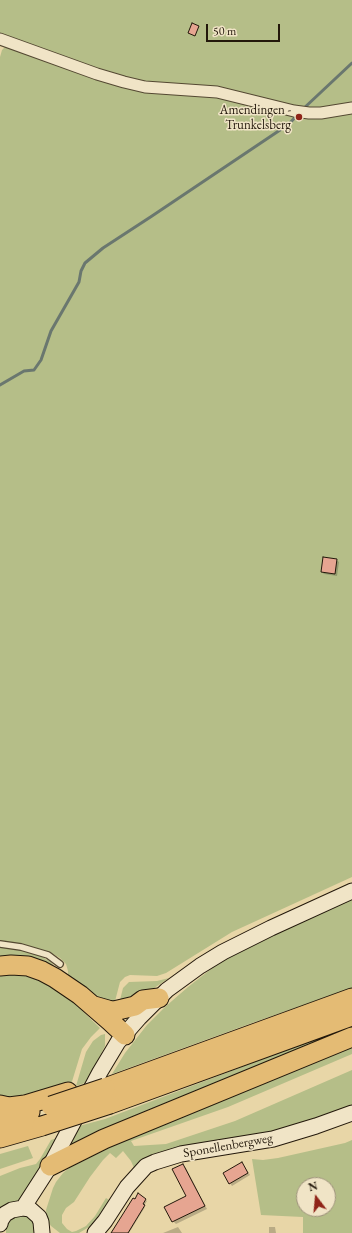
<!DOCTYPE html>
<style>
body{margin:0}
#map{position:relative;width:352px;height:1233px;overflow:hidden;background:#e8d6a7;font-family:"EB Garamond",serif}
canvas{display:block}
.north{position:absolute;left:296px;top:1177px;width:40px;height:40px;box-sizing:border-box;background:#f0e4c6;border:1px solid #9e927b;border-radius:50%;rotate:344deg;font-size:11px;font-weight:700;line-height:16px;text-align:center;color:#23180b}
.north::after{content:'';display:block;margin:auto;width:14px;height:18px;background:#8f2418;clip-path:polygon(50% 0,100% 100%,50% 72%,0 100%)}
.scale{position:absolute;left:206px;top:24px;width:74px;height:18px;box-sizing:border-box;border:2px solid #23180b;border-top:0;padding-left:5px;font-size:12px;line-height:14px;white-space:nowrap;color:#23180b;-webkit-text-stroke:3px #f0e4c6;paint-order:stroke}
</style>
<div id="map">
<canvas width="352" height="1233"></canvas>
<div class="north">N</div>
<div class="scale">50 m</div>
</div>
<script>
const ctx = document.querySelector('canvas').getContext('2d');
ctx.lineJoin = 'round';
function fillPath(path, color) {
  ctx.fillStyle = color;
  ctx.fill(path, 'evenodd');
}
function shape(rows) {
  const path = new Path2D();
  for (const r of rows) {
    path.moveTo(r[0], r[1]);
    for (let i = 2; i < r.length; i += 2) path.lineTo(r[i], r[i + 1]);
  }
  return path;
}
function trace(path, color, width, dash) {
  ctx.strokeStyle = color;
  ctx.lineWidth = width;
  ctx.lineCap = dash ? 'butt' : 'round';
  ctx.setLineDash(dash || []);
  ctx.stroke(path);
}
function drawText(font, color, halo, rows, align = 'center') {
  ctx.font = font + ' "EB Garamond",serif';
  ctx.lineWidth = 3;
  ctx.setLineDash([]);
  ctx.textBaseline = 'middle';
  ctx.strokeStyle = halo;
  ctx.fillStyle = color;
  for (const [text, x, y, turn = 0] of rows) {
    ctx.save();
    ctx.translate(x, y);
    ctx.rotate((+turn || 0) * Math.PI / 180);
    ctx.textAlign = isNaN(turn) ? turn : align;
    if (halo) ctx.strokeText(text, 0, 0);
    ctx.fillText(text, 0, 0);
    ctx.restore();
  }
}
const green = shape([
 [0,0,352,0,352,104,313,109,295,106,241,92,222,88,137,83,0,34],
 [7,45,83,73,252,103,352,112,352,877,232,932,166,973,157,976,130,975,125,977,120,982,114,1005,103,1002,68,978,68,971,66,964,60,958,53,954,46,951,24,945,0,941,0,57,2,50],
 [352,898,352,988,252,1023,112,1074,125,1053,147,1025,165,1007,188,987,211,969,236,953,258,942],
 [0,946,13,948,37,954,51,962,54,966,0,959],
 [12,974,25,975,47,984,69,998,100,1028,91,1037,82,1049,70,1088,0,1101,0,975],
 [169,978,141,997,119,1004,123,988,129,982,157,981],
 [352,1025,352,1034,69,1148,79,1126,105,1119],
 [105,1034,105,1046,95,1066,85,1083,76,1086,86,1052,93,1041,101,1035],
 [352,1046,352,1054,228,1107,131,1141,134,1146,166,1144,235,1121,352,1070,352,1109,319,1122,140,1163,134,1168,131,1161,123,1151,116,1158,110,1153,103,1160,90,1177,74,1202,66,1208,62,1215,62,1223,67,1229,72,1232,76,1231,86,1226,95,1216,106,1198,109,1200,108,1203,93,1223,89,1227,79,1233,60,1233,51,1226,47,1220,46,1210,53,1188,56,1182,63,1173,81,1158],
 [57,1138,34,1184,19,1201,0,1212,0,1176,20,1168,36,1164,40,1159,51,1140],
 [352,1140,352,1233,303,1233,303,1217,261,1215,252,1159,263,1160,278,1158,345,1143],
 [304,1185,328,1185,328,1209,304,1209],
 [28,1146,33,1158,0,1169,0,1154],
 [24,1214,33,1219,36,1233,6,1233,6,1224,9,1219,13,1216]
]);
const shadow = shape([
 [336,560,339,562,337,576,324,574,322,572],
 [242,1163,250,1175,232,1186,230,1183],
 [183,1165,186,1168,207,1209,176,1224,173,1221,188,1197],
 [139,1195,147,1201,144,1206,145,1207,129,1233,112,1233],
 [178,1227,182,1233,163,1233],
 [269,1227,275,1227,276,1233,269,1233]
]);
const stream = shape([
 [303,109,352,63],
 [0,385,24,371,34,370,41,360,51,331,79,282,81,271,85,263,103,248,152,216,289,124,298,114]
]);
const building = shape([
 [192,23,199,26,195,36,188,33,192,23],
 [323,557,337,559,335,574,321,572,323,557],
 [242,1162,248,1173,229,1184,223,1173,242,1162],
 [183,1164,205,1206,172,1222,164,1207,186,1196,172,1169,183,1164],
 [138,1193,146,1199,143,1204,145,1205,128,1233,111,1233,133,1198,135,1199,138,1193]
]);
const lane = shape([
 [0,944,21,947,48,955,60,964]
]);
const street = shape([
 [0,39,97,74,124,82,145,87,217,92,294,111,309,113,321,113,352,108]
]);
const secondary = shape([
 [23,1208,50,1166,100,1072,118,1042,139,1018,167,990,200,966,223,952,271,928,352,891],
 [0,1224,1,1220,5,1214,12,1210,23,1208,30,1209,39,1217,41,1222,42,1233],
 [95,1233,105,1221,127,1187,146,1166,155,1162,181,1154,273,1139,316,1126,352,1113]
]);
const highway = shape([
 [0,966,11,965,28,966,42,971,55,978,80,995,110,1021,125,1035],
 [94,1006,108,1010,114,1011,135,1006,143,1000,159,998],
 [105,1088,352,998],
 [110,1104,352,1016],
 [0,1105,9,1107,25,1105,68,1092],
 [0,1121,30,1112],
 [0,1138,42,1126],
 [50,1166,104,1139,352,1037]
]);
const highwayBridge = shape([
 [51,1106,105,1088],
 [42,1126,110,1104]
]);
const markers = [
 [299,117,4,"#8f2418"]
];
const poiNames = [
 ["Amendingen -",291,110],
 ["Trunkelsberg",291,125]
];
const streetNames = [
 ["Sponellenbergweg",228,1146,-10]
];
fillPath(green, '#b5be88');
fillPath(shadow, '#0003');
trace(stream, '#6a776f', 3);
fillPath(building, '#e6a591');
trace(building, '#23180b', 1);
trace(lane, '#544832', 8);
trace(street, '#544832', 13);
trace(secondary, '#23180b', 17);
trace(highway, '#23180b', 21);
trace(lane, '#f0e4c6', 5.5);
trace(street, '#f0e4c6', 11);
trace(secondary, '#f0e4c6', 15);
trace(highway, '#e4bb74', 19);
trace(highwayBridge, '#23180b', 21, []);
trace(highwayBridge, '#e4bb74', 19);
for (const [x, y, r, color] of markers) {
  const dot = new Path2D();
  dot.arc(x, y, r, 0, 2 * Math.PI);
  ctx.fillStyle = color;
  ctx.fill(dot);
  trace(dot, '#f0e4c6', 1.5);
}
drawText('13px', '#23180b', '#f0e4c6', poiNames, 'right');
drawText('13px', '#23180b', '#f0e4c6', streetNames);
</script>
